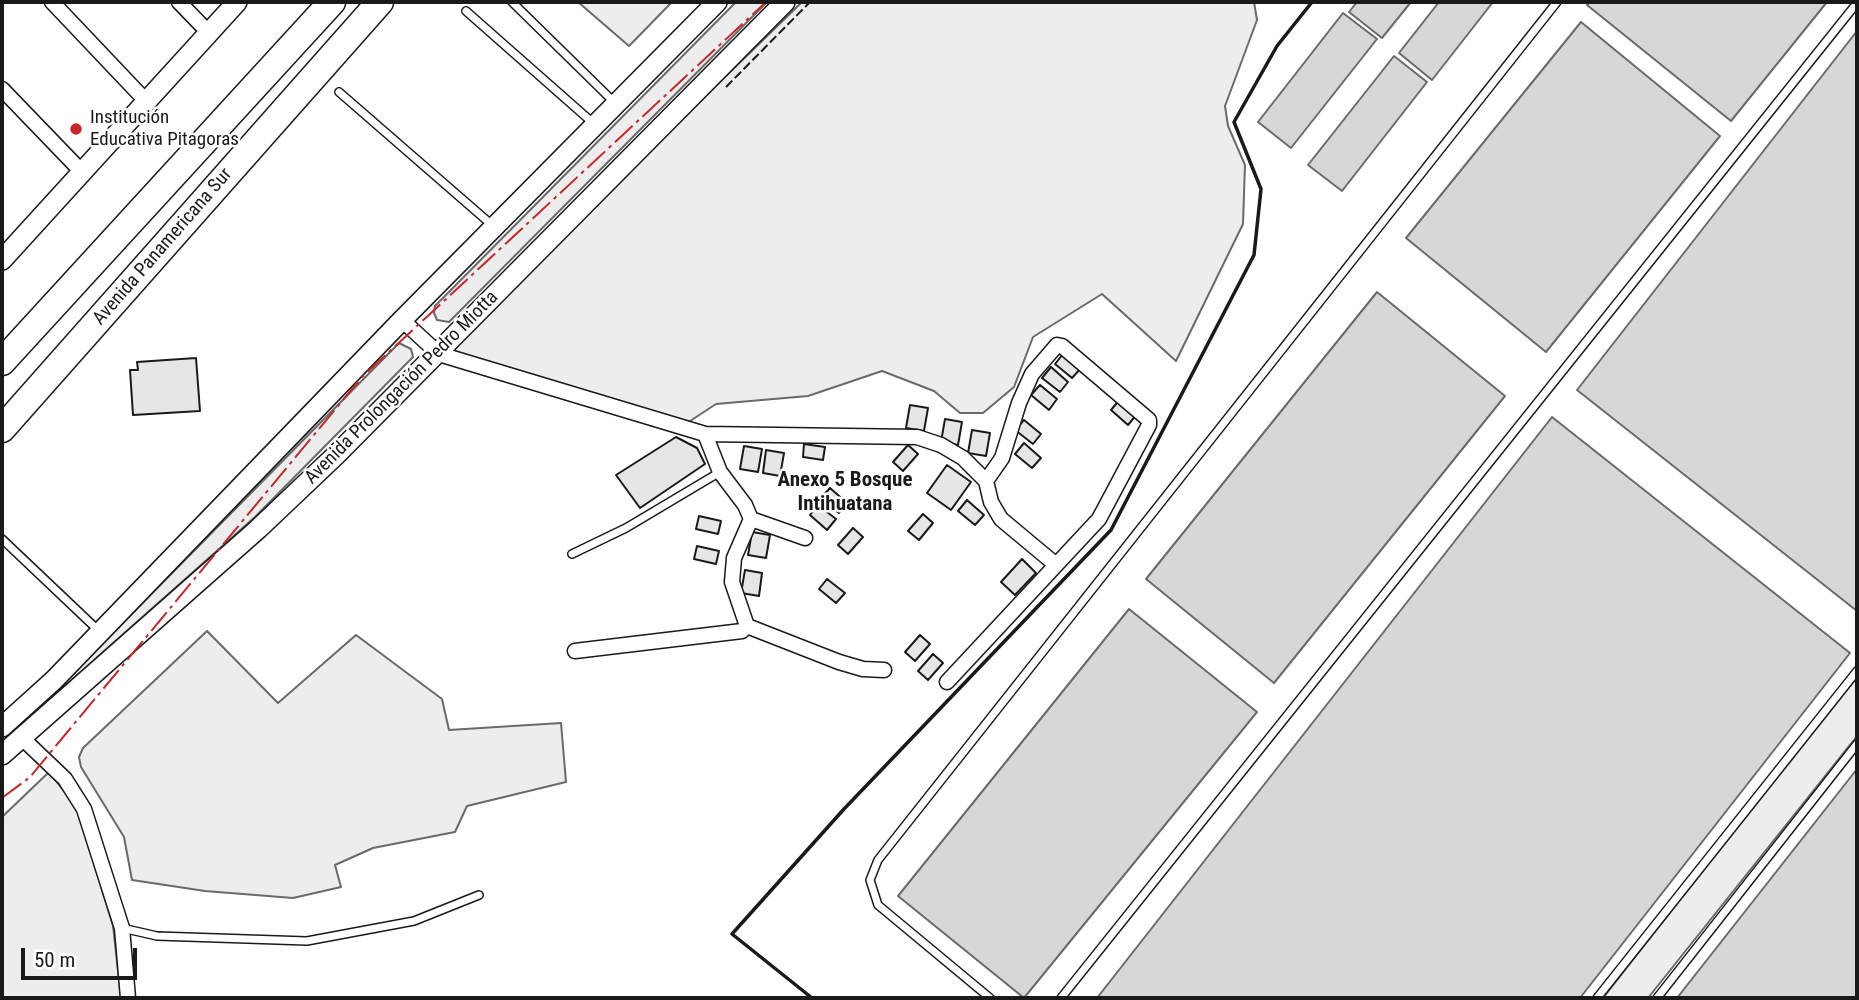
<!DOCTYPE html>
<meta charset="utf-8">
<style>
body{margin:0}
#map{position:relative;width:1859px;height:1000px;overflow:hidden;background:#fff;font-family:"Roboto Condensed",sans-serif}
canvas{display:block}
.frame{position:absolute;inset:0;border:4px solid #1a1a1a;pointer-events:none}
.scale{position:absolute;left:21px;top:948px;width:116px;height:32px;box-sizing:border-box;border:4px solid #1a1a1a;border-top:0;padding-left:9px;font-size:21px;line-height:24px;white-space:nowrap;color:#1a1a1a;-webkit-text-stroke:5px #fff;paint-order:stroke}
</style>
<div id="map">
<canvas width="1859" height="1000"></canvas>
<div class="frame"></div>
<div class="scale">50 m</div>
</div>
<script>
const ctx = document.querySelector('canvas').getContext('2d');
ctx.lineJoin = 'round';
function fillPath(path, color) {
  ctx.fillStyle = color;
  ctx.fill(path, 'evenodd');
}
function shape(rows) {
  const path = new Path2D();
  for (const r of rows) {
    path.moveTo(r[0], r[1]);
    for (let i = 2; i < r.length; i += 2) path.lineTo(r[i], r[i + 1]);
  }
  return path;
}
function trace(path, color, width, dash) {
  ctx.strokeStyle = color;
  ctx.lineWidth = width;
  ctx.lineCap = dash ? 'butt' : 'round';
  ctx.setLineDash(dash || []);
  ctx.stroke(path);
}
function drawText(font, color, halo, rows, align = 'center') {
  ctx.font = font + ' "Roboto Condensed",sans-serif';
  ctx.lineWidth = 5;
  ctx.setLineDash([]);
  ctx.textBaseline = 'middle';
  ctx.strokeStyle = halo;
  ctx.fillStyle = color;
  for (const [text, x, y, turn = 0] of rows) {
    ctx.save();
    ctx.translate(x, y);
    ctx.rotate((+turn || 0) * Math.PI / 180);
    ctx.textAlign = isNaN(turn) ? turn : align;
    if (halo) ctx.strokeText(text, 0, 0);
    ctx.fillText(text, 0, 0);
    ctx.restore();
  }
}
const built = shape([
 [578,2,672,2,629,46,578,2],
 [736,2,767,2,449,322,437,320,434,313,435,306,736,2],
 [802,2,1254,2,1257,20,1225,106,1228,126,1245,165,1243,224,1176,361,1102,294,1033,337,1014,387,983,413,960,413,934,391,882,371,808,396,716,404,684,425,459,357,453,347,457,338,802,2],
 [399,343,411,349,413,357,255,517,30,717,399,343],
 [207,631,278,703,356,635,442,699,449,730,561,723,566,782,467,806,455,832,373,848,335,865,341,887,293,898,205,891,132,880,124,837,81,767,79,757,83,748,207,631],
 [1857,674,1857,736,1648,998,1603,998,1857,674],
 [49,772,77,808,113,926,121,998,2,998,2,817,49,772]
]);
const water = shape([
 [1357,2,1411,2,1382,38,1349,12,1357,2],
 [1439,2,1493,2,1432,80,1399,53,1439,2],
 [1590,2,1827,2,1731,121,1587,5,1590,2],
 [1343,13,1377,39,1291,148,1258,122,1343,13],
 [1581,22,1720,136,1546,352,1406,238,1581,22],
 [1857,31,1857,611,1577,390,1857,31],
 [1394,56,1427,82,1342,191,1308,165,1394,56],
 [1377,292,1505,396,1274,683,1146,579,1377,292],
 [1552,417,1850,653,1580,998,1097,998,1552,417],
 [1129,609,1257,712,1024,998,898,896,1129,609],
 [1857,769,1857,998,1677,998,1857,769]
]);
const building = shape([
 [1063,354,1081,368,1072,378,1055,364,1063,354],
 [196,358,200,411,133,415,130,370,138,370,137,362,196,358],
 [1051,367,1068,382,1060,392,1042,378,1051,367],
 [1040,385,1057,399,1049,410,1031,395,1040,385],
 [1120,399,1137,414,1128,425,1111,410,1120,399],
 [910,405,928,408,924,431,906,428,910,405],
 [945,419,962,422,958,445,941,442,945,419],
 [1024,420,1041,434,1033,444,1015,430,1024,420],
 [972,430,990,433,986,456,968,453,972,430],
 [676,437,697,448,705,464,640,508,616,475,676,437],
 [1024,443,1041,458,1032,468,1015,454,1024,443],
 [804,444,825,447,823,460,803,457,804,444],
 [908,445,918,454,903,471,893,462,908,445],
 [744,446,762,449,758,472,740,469,744,446],
 [766,450,784,453,780,476,763,473,766,450],
 [947,465,971,482,951,510,927,493,947,465],
 [830,488,847,503,839,513,821,498,830,488],
 [967,500,984,515,975,525,958,511,967,500],
 [818,505,836,519,827,530,810,515,818,505],
 [923,514,933,523,919,540,908,531,923,514],
 [699,516,721,521,718,534,696,529,699,516],
 [853,528,863,537,848,554,838,545,853,528],
 [752,532,770,535,766,558,748,555,752,532],
 [697,546,719,551,716,564,694,559,697,546],
 [1022,559,1036,573,1015,595,1001,582,1022,559],
 [745,570,762,573,759,596,741,593,745,570],
 [827,579,845,593,836,603,819,589,827,579],
 [920,635,930,644,915,661,905,652,920,635],
 [933,654,943,663,928,680,918,671,933,654]
]);
const service = shape([
 [512,2,614,102],
 [466,11,593,123],
 [339,92,492,225],
 [2,539,100,632],
 [572,554,626,528,720,472],
 [122,928,157,936,307,941,414,921,479,895],
 [990,998,878,905,870,880,878,860,1557,2],
 [1061,998,1857,3],
 [1597,998,1857,671],
 [1657,998,1857,744]
]);
const minor = shape([
 [52,2,145,100],
 [179,2,208,32],
 [2,89,81,171],
 [402,320,439,354,705,434,917,437,941,445,963,458,986,481,991,502,1001,519,1055,564],
 [705,434,720,472,745,505,751,519,734,558,732,582,747,626],
 [751,519,805,538],
 [747,626,839,662,863,669,884,670],
 [575,651,742,631,747,626],
 [947,682,1099,519,1149,425,1149,420,1062,346,1057,345,1032,374,1019,403,1002,458,986,481],
 [21,737,65,779,84,809,122,928,128,998]
]);
const secondary = shape([
 [2,260,237,2],
 [2,727,54,680,402,320,717,2],
 [2,755,258,529,336,455,785,2]
]);
const motorway = shape([
 [2,362,332,2],
 [2,429,380,2]
]);
const fence = shape([
 [726,87,810,2]
]);
const wall = shape([
 [812,998,732,934,844,809,1111,530,1254,255,1261,189,1234,122,1277,46,1312,2]
]);
const power = shape([
 [2,798,30,777,362,377,766,2]
]);
const markers = [
 [76,129,7,"#c62828"]
];
const poiNames = [
 ["Institución",90,118],
 ["Educativa Pitagoras",90,140]
];
const streetNames = [
 ["Avenida Panamericana Sur",163,247,-49],
 ["Avenida Prolongación Pedro Miotta",402,388,-45]
];
const neighbourhoodNames = [
 ["Anexo 5 Bosque",845,481],
 ["Intihuatana",845,505]
];
fillPath(built, '#ededed');
trace(built, '#6a6a6a', 2);
fillPath(water, '#d7d7d7');
trace(water, '#6a6a6a', 2);
fillPath(building, '#e6e6e6');
trace(building, '#1a1a1a', 2);
trace(service, '#1a1a1a', 10);
trace(minor, '#1a1a1a', 17);
trace(secondary, '#1a1a1a', 22);
trace(motorway, '#1a1a1a', 29);
trace(service, '#fff', 7);
trace(minor, '#fff', 14);
trace(secondary, '#fff', 19);
trace(motorway, '#fff', 26);
trace(fence, '#1a1a1a', 2, [9, 3.5]);
trace(wall, '#1a1a1a', 3.5);
trace(power, '#c62828', 2, [24, 5, 3.5, 5]);
for (const [x, y, r, color] of markers) {
  const dot = new Path2D();
  dot.arc(x, y, r, 0, 2 * Math.PI);
  ctx.fillStyle = color;
  ctx.fill(dot);
  trace(dot, '#fff', 2.5);
}
drawText('19px', '#1a1a1a', '#fff', poiNames, 'left');
drawText('19px', '#1a1a1a', '#fff', streetNames);
drawText('bold 21px', '#1a1a1a', '#fff', neighbourhoodNames);
</script>
